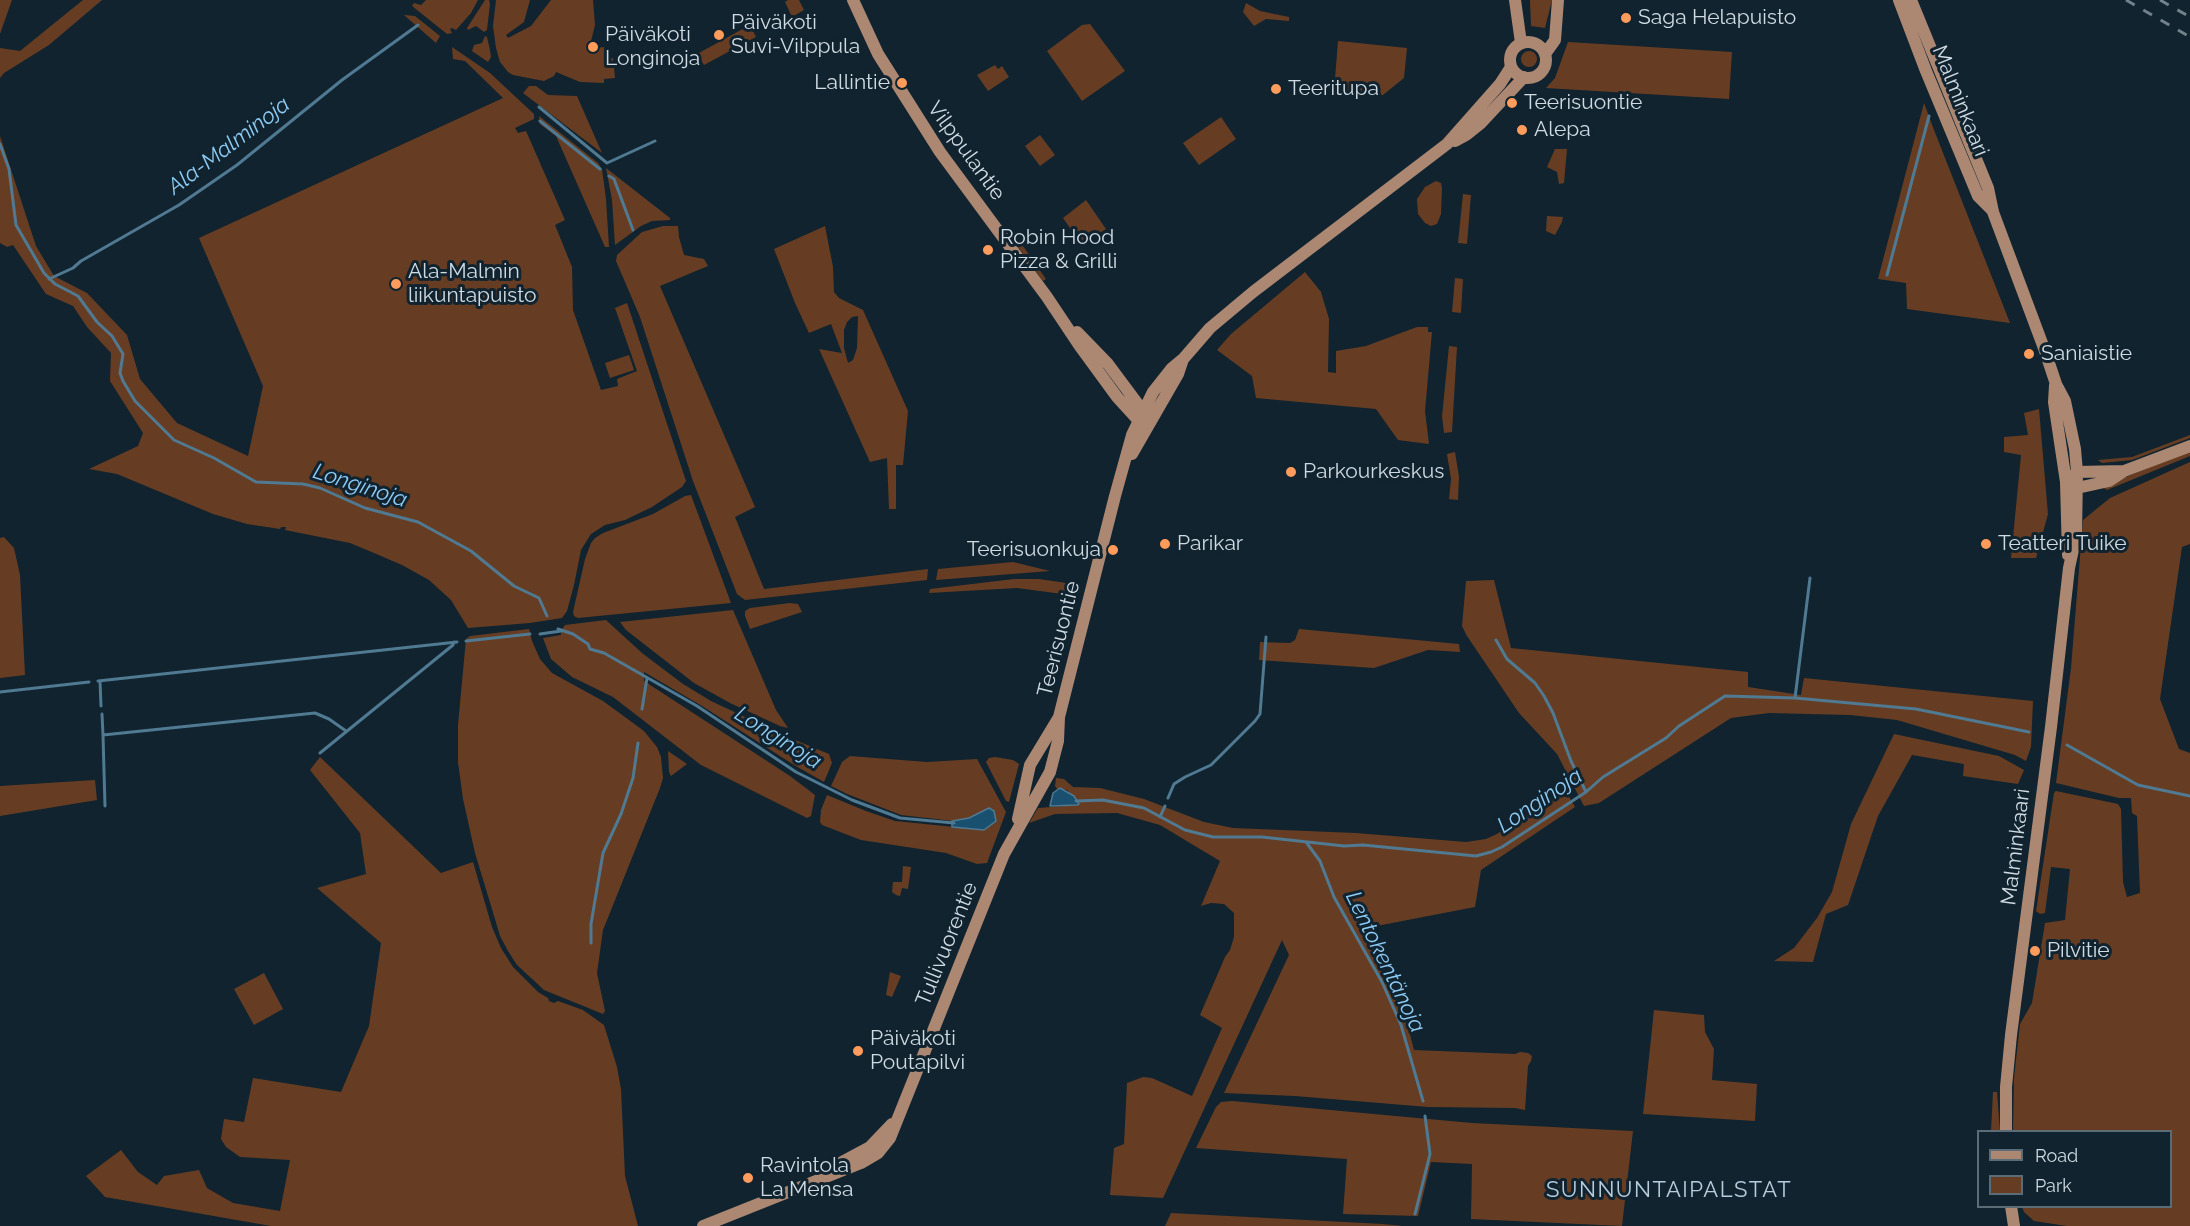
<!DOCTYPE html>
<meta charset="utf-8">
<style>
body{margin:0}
#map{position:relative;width:2190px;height:1226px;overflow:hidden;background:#10232f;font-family:Raleway,sans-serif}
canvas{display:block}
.legend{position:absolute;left:1977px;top:1130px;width:195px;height:78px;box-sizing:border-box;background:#10232f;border:2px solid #5c6c77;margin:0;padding:8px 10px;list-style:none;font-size:18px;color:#cfdae2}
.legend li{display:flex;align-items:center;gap:12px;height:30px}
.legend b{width:30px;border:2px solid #5c6c77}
</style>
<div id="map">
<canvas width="2190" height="1226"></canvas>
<ul class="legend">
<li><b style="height:8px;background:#ac8873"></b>Road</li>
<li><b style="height:16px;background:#663d22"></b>Park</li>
</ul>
</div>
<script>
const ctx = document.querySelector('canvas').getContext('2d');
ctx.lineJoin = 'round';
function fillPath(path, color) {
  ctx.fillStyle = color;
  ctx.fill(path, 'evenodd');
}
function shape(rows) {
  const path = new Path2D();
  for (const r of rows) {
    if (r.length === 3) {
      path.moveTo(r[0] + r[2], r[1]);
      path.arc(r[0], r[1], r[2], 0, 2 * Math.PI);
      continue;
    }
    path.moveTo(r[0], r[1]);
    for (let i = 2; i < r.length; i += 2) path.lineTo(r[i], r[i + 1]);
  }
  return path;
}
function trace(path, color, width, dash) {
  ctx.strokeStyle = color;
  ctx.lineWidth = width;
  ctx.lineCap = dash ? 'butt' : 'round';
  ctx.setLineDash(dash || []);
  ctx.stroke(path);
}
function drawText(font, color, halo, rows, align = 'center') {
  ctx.font = font + ' Raleway,sans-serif';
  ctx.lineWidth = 6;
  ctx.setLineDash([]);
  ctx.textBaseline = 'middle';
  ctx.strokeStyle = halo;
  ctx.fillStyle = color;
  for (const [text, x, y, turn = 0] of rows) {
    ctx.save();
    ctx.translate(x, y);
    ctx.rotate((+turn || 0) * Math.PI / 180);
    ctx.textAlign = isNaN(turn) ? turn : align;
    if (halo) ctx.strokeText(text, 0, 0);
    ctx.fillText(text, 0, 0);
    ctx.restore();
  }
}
const green = shape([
 [0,0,12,0,0,34],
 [83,0,102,0,49,45,4,73,0,78,0,48,20,51],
 [426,0,478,0,471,13,456,30,452,28,450,29,452,33,447,34,412,6,414,3,421,5],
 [485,0,489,0,490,4,487,30,484,32,476,26,468,30,467,28],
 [496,0,530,0,524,22,506,35,508,38,531,26,551,0,593,0,595,25,589,49,604,47,605,59,613,58,615,78,604,79,604,83,580,82,556,72,554,76,544,81,513,75,508,72,500,62,496,48,493,26],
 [788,0,799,0,804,10,792,17,785,2],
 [1530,0,1552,0,1545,28,1531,26],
 [1246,3,1260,11,1289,17,1289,21,1266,19,1254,26,1243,12],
 [404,15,415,16,440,36,437,41,436,43],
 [1090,24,1125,71,1082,101,1047,51,1082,25],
 [750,25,756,37,704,65,697,54],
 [485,36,487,37,490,50,491,57,488,62,472,51,474,45,482,43],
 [1338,41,1407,48,1404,78,1383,95,1334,91],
 [1568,42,1732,52,1729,99,1546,88,1555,78],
 [452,47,490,73,534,114,534,119,515,128,518,133,526,131,565,220,555,225,572,267,573,310,601,390,618,386,617,379,637,371,615,308,627,303,686,481,682,487,652,507,625,520,605,525,591,534,581,550,574,585,567,611,562,618,530,623,468,628,451,600,429,580,402,565,374,553,350,543,285,530,286,527,281,527,280,529,247,524,213,514,117,474,89,469,138,446,143,433,110,381,111,353,87,327,73,306,46,294,13,245,7,247,0,243,0,136,36,246,54,276,87,293,127,335,140,379,177,423,248,456,263,386,199,238,503,98,465,61,453,59],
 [1529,59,8],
 [995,65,998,69,1002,66,1009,77,988,91,977,75],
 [529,86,536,86,548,95,577,96,602,153,523,93],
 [1924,103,1934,130,2010,323,1907,309,1906,283,1878,279],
 [539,116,598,163,602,169,606,199,609,247,605,247,556,136,540,124],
 [1221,117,1236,139,1199,165,1183,143],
 [1040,135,1055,155,1040,166,1025,146],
 [1555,149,1567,149,1564,183,1559,184,1557,172,1547,167],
 [606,168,670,218,670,220,652,221,641,226,615,245,612,200],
 [1436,181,1441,183,1442,188,1441,214,1437,224,1431,226,1425,223,1418,214,1417,199,1425,187],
 [1463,194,1471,195,1467,244,1458,243],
 [1086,200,1106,229,1082,245,1063,218],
 [1547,216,1563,217,1562,222,1555,235,1546,231],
 [663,226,678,226,679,237,684,255,704,259,708,266,660,286,755,507,735,517,764,589,928,569,927,580,745,600,737,594,693,481,640,317,616,261,617,255,642,232],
 [825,226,833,267,834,292,839,298,863,310,908,411,903,465,896,465,896,509,889,509,887,458,870,462,819,349,842,353,831,324,809,333,795,303,774,249],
 [858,316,857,348,853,360,848,363,844,348,844,330,847,322,852,317],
 [1019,246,1023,246,1046,279,1043,281,1018,247],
 [1305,272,1321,292,1329,319,1328,372,1336,373,1336,351,1366,346,1417,327,1428,327,1428,332,1432,332,1425,411,1429,444,1398,440,1376,409,1256,398,1252,376,1217,350,1231,334],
 [1455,278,1463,279,1461,313,1452,312],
 [1449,346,1457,347,1452,432,1444,433,1442,416],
 [629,355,634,370,610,378,605,363],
 [2039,409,2048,514,2036,558,2011,558,2021,455,2004,452,2004,437,2028,435,2024,413],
 [2190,435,2190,438,2132,460,2102,463,2098,460,2132,457],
 [2190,450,2190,456,2107,490,2102,487],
 [1455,452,1459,477,1458,500,1449,499,1451,479,1447,454],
 [2190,462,2190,544,2182,547,2160,699,2179,749,2190,753,2190,1226,2067,1226,2034,1221,2024,1212,2022,1207,2170,1206,2170,1132,2013,1131,2014,1078,2020,1024,2032,1003,2045,923,2065,920,2070,869,2051,867,2045,913,2040,914,2036,911,2054,793,2056,791,2118,804,2121,809,2123,882,2127,897,2140,893,2137,816,2132,813,2131,798,2119,798,2056,783,2071,668,2083,520,2110,498],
 [691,495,731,603,578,618,574,616,573,612,585,559,591,543,595,538,603,533,653,514,685,496],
 [4,537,14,548,20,575,25,675,0,678,0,538],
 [1013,562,1050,571,936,580,938,569],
 [1014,579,1039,579,1073,584,1070,595,1017,588,929,593,930,589],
 [1494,580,1511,648,1748,672,1748,687,1801,695,1804,678,2033,701,2031,747,2026,761,2015,755,1897,720,1850,715,1769,713,1731,718,1599,803,1584,806,1557,754,1519,713,1467,636,1462,626,1466,581],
 [790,603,798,604,802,612,750,629,745,616,745,611,750,608],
 [733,610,776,710,788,728,780,726,730,703,694,683,626,630,620,622],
 [606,620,642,653,683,684,711,701,788,737,829,754,832,763,824,782,794,765,702,706,644,672,644,681,790,776,815,795,811,816,807,818,701,765,613,697,572,677,551,659,543,638,561,635,561,631,565,625],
 [529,629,532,641,540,659,552,673,603,701,644,731,657,747,661,757,663,778,660,788,603,930,597,973,605,1011,603,1014,544,990,517,965,508,951,500,936,495,919,475,853,463,799,458,762,458,725,466,639,470,636],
 [1299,629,1459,644,1460,652,1428,650,1374,668,1259,660,1260,642,1290,643,1295,640],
 [1894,734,1999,756,2024,770,2018,784,1963,776,1964,764,1912,755,1878,816,1848,905,1826,914,1813,962,1774,961,1794,948,1817,918,1832,892,1851,824],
 [668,751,687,764,671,776,669,772],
 [850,756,927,762,977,759,1006,812,987,863,977,864,946,853,861,840,822,825,820,822,821,810,827,795,866,811,895,821,984,830,989,808,969,818,952,821,936,819,901,815,847,794,831,786,842,762],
 [320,757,441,873,473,862,492,927,501,948,513,967,538,992,548,998,549,1001,554,1003,558,1001,583,1010,604,1025,617,1067,621,1089,625,1176,638,1226,271,1226,105,1197,86,1176,121,1150,138,1172,157,1185,164,1176,199,1170,207,1188,233,1203,280,1211,290,1160,240,1157,226,1147,221,1139,224,1119,244,1122,253,1078,341,1092,369,1026,381,943,317,888,366,874,360,833,310,770],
 [995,757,1013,760,1019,764,1009,802,1006,801,986,762,989,758],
 [1056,778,1064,779,1073,787,1100,788,1144,799,1204,822,1233,828,1356,833,1466,842,1486,839,1497,834,1558,792,1568,795,1575,807,1481,870,1475,907,1361,929,1402,1004,1414,1050,1515,1054,1520,1052,1528,1053,1532,1056,1531,1061,1528,1066,1525,1110,1515,1108,1428,1107,1295,1096,1224,1093,1289,955,1282,940,1163,1198,1110,1195,1114,1148,1124,1144,1127,1083,1143,1077,1152,1078,1192,1096,1222,1028,1200,1015,1225,957,1230,950,1234,937,1234,913,1224,904,1211,903,1201,906,1220,861,1160,825,1117,813,1055,814,1029,823,1038,808,1077,805,1079,804,1067,790,1057,789,1055,786],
 [95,780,97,800,0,816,0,786],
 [903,866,911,867,908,889,902,888,900,896,896,895,892,892,893,882,902,882],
 [890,972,901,976,892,997,886,995],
 [264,973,283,1009,254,1025,234,989],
 [1654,1010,1704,1015,1705,1032,1714,1049,1712,1080,1757,1084,1755,1121,1643,1114],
 [1993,1092,1997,1092,2000,1131,1991,1131],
 [1232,1101,1472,1123,1633,1131,1622,1226,1471,1219,1472,1164,1431,1162,1418,1216,1343,1214,1347,1159,1196,1148,1216,1107,1221,1102],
 [1171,1213,1383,1224,1403,1226,1165,1226]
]);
const water = shape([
 [1060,788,1074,796,1079,804,1077,805,1050,806,1053,793,1060,788],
 [989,808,994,811,996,821,984,830,952,827,952,821,969,818,989,808]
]);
const stream = shape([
 [539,107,607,163,655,141],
 [540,121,600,169],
 [0,144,9,169,16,225,44,273,55,284,78,296,97,322,112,336,123,354,120,373,123,381,135,401,174,440,214,458,256,482,303,484,320,488,365,508,418,522,471,551,514,586,539,598,547,616],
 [609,176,614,179,633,230],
 [1887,275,1929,116],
 [49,279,73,268,81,261,179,205,237,165,342,80,418,25],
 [558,629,573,634,588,644,590,649,604,653,697,706,796,772,852,800,900,818,954,823],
 [540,634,561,631],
 [1496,640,1507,659,1535,683,1544,696,1553,713,1571,761,1586,792],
 [466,641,530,634],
 [98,681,457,642],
 [100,681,101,706],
 [0,692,89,682],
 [1795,698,1810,578],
 [642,709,647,678],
 [102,714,103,735],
 [2067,745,2138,785,2190,796],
 [320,753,453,645,454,642],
 [1168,798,1174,784,1185,777,1211,765,1255,721,1260,714,1266,637],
 [1076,801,1103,800,1144,808,1185,830,1213,837,1262,837,1344,846,1363,845,1476,856,1491,852,1502,847,1586,792,1603,777,1666,738,1679,726,1725,696,1795,698,1916,709,2029,732],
 [105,806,103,735,315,713,329,719,346,731],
 [1160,817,1165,806],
 [1306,842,1320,861,1334,897,1382,982,1401,1025,1423,1101],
 [591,943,591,924,603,853,621,814,633,778,638,743],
 [1415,1214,1430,1154,1425,1116]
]);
const secondary = shape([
 [853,0,878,54,940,152,1047,297,1079,345,1117,397,1138,420,1149,421],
 [1515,0,1521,43],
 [1899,0,1926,71,1978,196,1993,211],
 [1911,0,1988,188,1993,212,2045,351,2056,384,2065,401,2075,449,2077,472,2076,536,2069,568,2051,727,2011,1035,2006,1087,2006,1132],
 [1528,60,18],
 [1545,54,1555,40,1558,0],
 [1455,141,1466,135,1481,123,1524,77],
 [1077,332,1108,364,1146,415],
 [2055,385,2054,402,2066,482,2068,555],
 [1132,454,1178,374,1183,359],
 [2072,477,2077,472,2124,471],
 [2070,484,2077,488,2109,481,2124,471,2190,446],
 [1018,819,1030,765,1059,717],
 [842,1162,870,1147,892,1124],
 [2011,1206,2014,1226],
 [703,1226,861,1163,878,1153,890,1138,1004,854,1050,772,1058,741,1059,717,1115,496,1132,435,1153,392,1172,368,1184,358,1210,328,1253,292,1447,144,1500,84,1511,67]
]);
const rail = shape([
 [2126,0,2190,37],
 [2160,0,2190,17]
]);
const markers = [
 [1626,18,6,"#ff9b5b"],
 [719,35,6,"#ff9b5b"],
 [593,47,6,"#ff9b5b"],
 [902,83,6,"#ff9b5b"],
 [1276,89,6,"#ff9b5b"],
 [1512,103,6,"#ff9b5b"],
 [1522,130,6,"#ff9b5b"],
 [988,250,6,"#ff9b5b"],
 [396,284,6,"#ff9b5b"],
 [2029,354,6,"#ff9b5b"],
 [1291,472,6,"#ff9b5b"],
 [1165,544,6,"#ff9b5b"],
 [1986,544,6,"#ff9b5b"],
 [1113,550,6,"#ff9b5b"],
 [2035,951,6,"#ff9b5b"],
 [858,1051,6,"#ff9b5b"],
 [748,1178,6,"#ff9b5b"]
];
const poiNames = [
 ["Saga Helapuisto",1638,18],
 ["Päiväkoti",731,23],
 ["Suvi-Vilppula",731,47],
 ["Päiväkoti",605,35],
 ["Longinoja",605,59],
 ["Lallintie",890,83,"right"],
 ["Teeritupa",1288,89],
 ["Teerisuontie",1524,103],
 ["Alepa",1534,130],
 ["Robin Hood",1000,238],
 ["Pizza & Grilli",1000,262],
 ["Ala-Malmin",408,272],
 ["liikuntapuisto",408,296],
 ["Saniaistie",2041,354],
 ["Parkourkeskus",1303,472],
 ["Parikar",1177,544],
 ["Teatteri Tuike",1998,544],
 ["Teerisuonkuja",1101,550,"right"],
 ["Pilvitie",2047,951],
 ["Päiväkoti",870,1039],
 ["Poutapilvi",870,1063],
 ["Ravintola",760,1166],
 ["La Mensa",760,1190]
];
const streetNames = [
 ["Malminkaari",1960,101,68],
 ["Vilppulantie",966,151,54],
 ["Teerisuontie",1059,639,-76],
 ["Malminkaari",2016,847,-83],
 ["Tullivuorentie",947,944,-68]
];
const waterNames = [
 ["Ala-Malminoja",229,146,-37],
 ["Longinoja",360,486,18],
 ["Longinoja",778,738,32],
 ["Longinoja",1540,801,-34],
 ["Lentokentänoja",1385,962,64]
];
const neighbourhoodNames = [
 ["SUNNUNTAIPALSTAT",1669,1190]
];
fillPath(green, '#663d22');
fillPath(water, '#195070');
trace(water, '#507992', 1.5);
trace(stream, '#507992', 3);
trace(secondary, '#ac8873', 12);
trace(rail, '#73818b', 3, [10, 10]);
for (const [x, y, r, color] of markers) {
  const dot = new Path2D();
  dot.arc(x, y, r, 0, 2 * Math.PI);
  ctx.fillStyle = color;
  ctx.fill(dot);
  trace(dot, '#10232f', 2);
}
drawText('21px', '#cfdae2', '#10232f', poiNames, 'left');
drawText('21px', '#cfdae2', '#10232f', streetNames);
drawText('italic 22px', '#8dcbf4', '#10232f', waterNames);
ctx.letterSpacing = '1.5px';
drawText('22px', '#b5ccdc', '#10232f', neighbourhoodNames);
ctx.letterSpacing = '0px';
</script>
